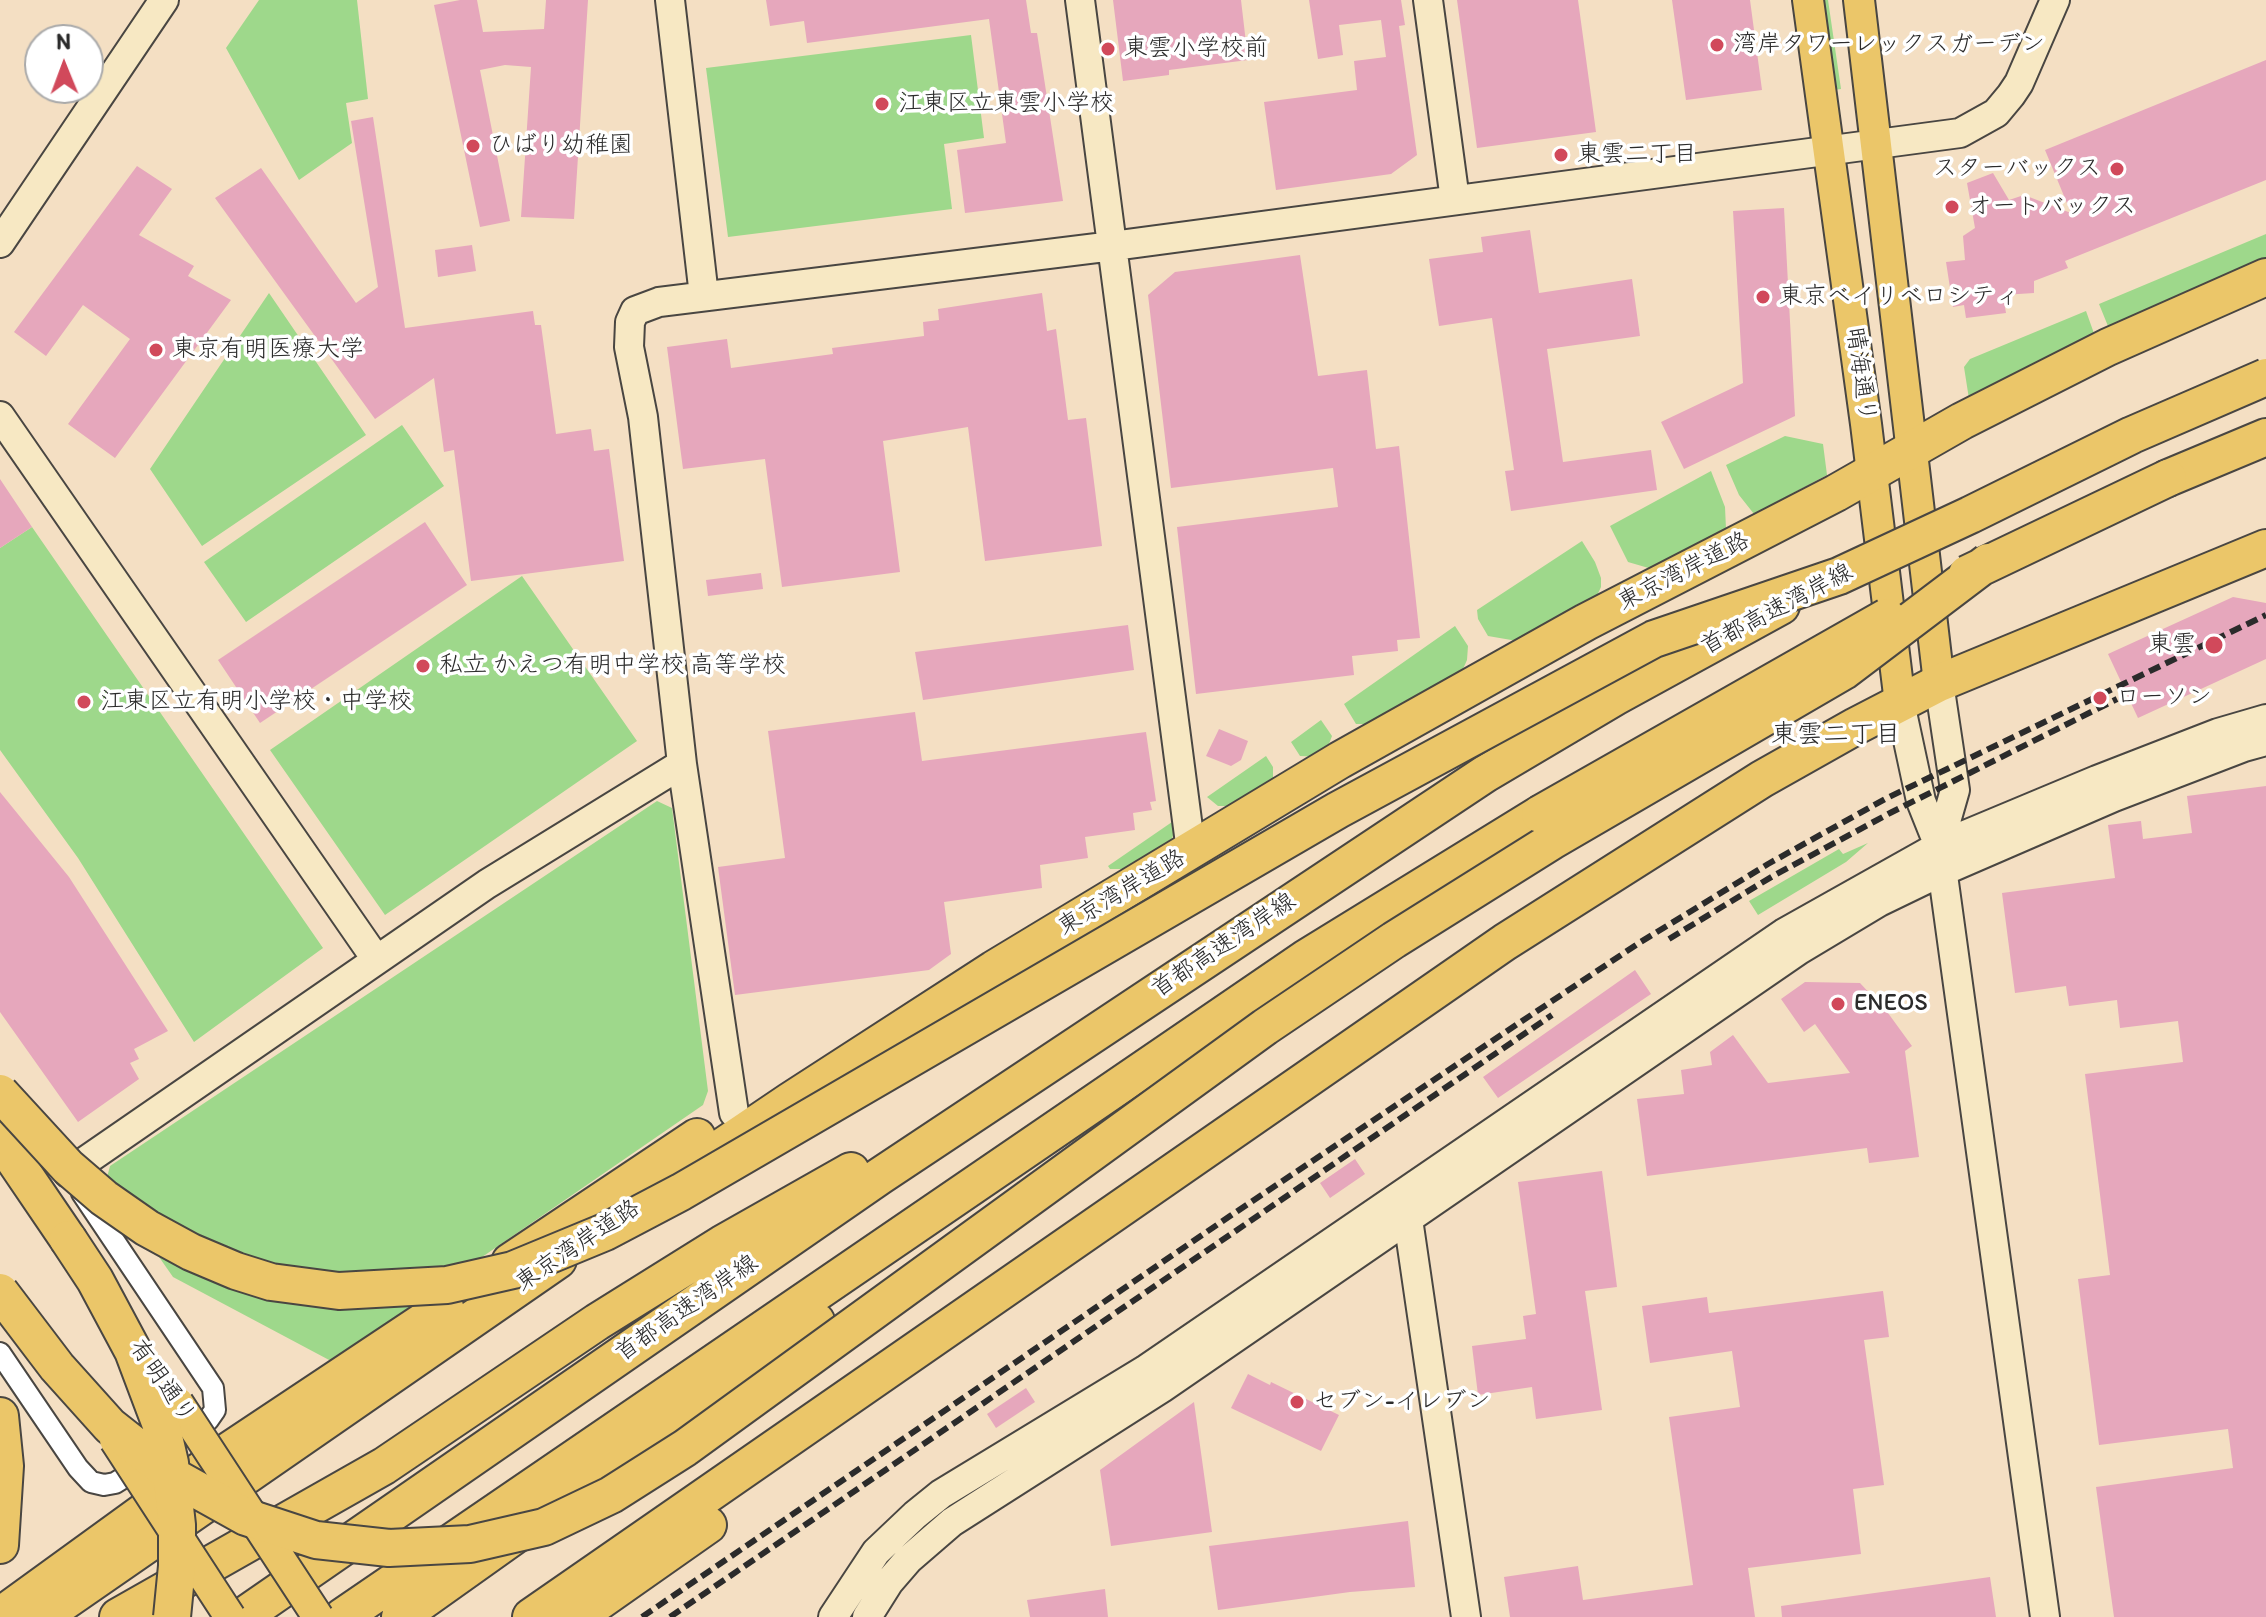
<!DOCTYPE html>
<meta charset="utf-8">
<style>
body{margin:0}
#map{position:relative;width:2266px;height:1617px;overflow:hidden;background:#f4dfc3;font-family:Itim,sans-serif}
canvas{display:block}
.north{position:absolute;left:24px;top:24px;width:80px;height:80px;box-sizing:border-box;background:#fff;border:2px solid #aaa;border-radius:50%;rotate:359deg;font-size:22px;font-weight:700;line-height:32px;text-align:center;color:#2b2b2b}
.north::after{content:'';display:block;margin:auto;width:28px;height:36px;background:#d1495b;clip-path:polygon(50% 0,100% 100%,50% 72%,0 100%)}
</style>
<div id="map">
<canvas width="2266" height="1617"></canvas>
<div class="north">N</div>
</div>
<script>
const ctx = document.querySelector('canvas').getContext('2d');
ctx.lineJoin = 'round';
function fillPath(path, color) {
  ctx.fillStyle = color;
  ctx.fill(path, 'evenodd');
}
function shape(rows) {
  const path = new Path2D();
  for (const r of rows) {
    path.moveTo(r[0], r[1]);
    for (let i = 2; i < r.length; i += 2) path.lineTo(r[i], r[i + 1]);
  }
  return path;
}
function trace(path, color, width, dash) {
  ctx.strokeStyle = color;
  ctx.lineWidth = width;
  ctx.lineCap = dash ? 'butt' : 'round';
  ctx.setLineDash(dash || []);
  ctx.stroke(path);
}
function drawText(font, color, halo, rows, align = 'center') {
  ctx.font = font + ' Itim,"Klee One",sans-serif';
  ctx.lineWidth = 7;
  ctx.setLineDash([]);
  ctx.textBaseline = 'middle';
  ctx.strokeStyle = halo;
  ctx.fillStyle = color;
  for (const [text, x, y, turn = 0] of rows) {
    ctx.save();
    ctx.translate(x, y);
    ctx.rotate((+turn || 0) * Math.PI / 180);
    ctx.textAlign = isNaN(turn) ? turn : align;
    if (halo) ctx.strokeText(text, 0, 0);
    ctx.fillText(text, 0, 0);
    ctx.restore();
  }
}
const green = shape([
 [259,0,357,0,368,99,346,103,352,143,299,180,226,48],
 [1823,0,1828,0,1841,89,1834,90],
 [971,35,984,138,944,144,952,209,728,237,706,68],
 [2266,234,2266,260,2110,331,2099,304],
 [269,293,366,435,202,546,150,469],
 [2086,311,2096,339,1969,399,1964,367,1970,359],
 [402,425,444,486,246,622,204,562],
 [1785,436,1823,444,1827,475,1754,514,1739,495,1726,465],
 [1711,471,1725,507,1726,529,1652,569,1628,562,1610,526],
 [32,527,323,948,194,1042,78,858,0,750,0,548],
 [1582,541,1595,562,1601,578,1601,587,1595,600,1523,642,1488,636,1478,619,1477,610],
 [522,576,637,741,385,915,270,750],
 [1455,626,1468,646,1467,660,1459,678,1381,724,1356,724,1344,704],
 [1321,720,1332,736,1324,757,1300,756,1291,742],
 [1266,756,1273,767,1273,779,1267,790,1233,806,1218,806,1207,797],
 [657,801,672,808,708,1091,703,1105,331,1361,173,1277,106,1181,110,1166],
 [1172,822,1174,833,1171,841,1137,869,1110,869,1108,866],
 [1868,843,1846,862,1758,915,1749,901,1839,849,1843,854]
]);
const building = shape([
 [460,0,477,0,483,32,544,29,546,0,588,0,574,219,521,217,531,67,505,65,480,70,510,221,480,227,434,5],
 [766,0,1026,0,1031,33,1037,33,1063,201,965,213,957,150,1006,143,989,19,807,43,804,21,770,26],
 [1113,0,1241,0,1248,60,1169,70,1169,75,1123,81],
 [1309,0,1401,0,1405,25,1399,26,1417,155,1391,174,1276,190,1264,102,1357,90,1354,61,1386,57,1381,20,1339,25,1343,55,1318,59],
 [1457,0,1578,0,1596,132,1477,148],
 [1672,0,1750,0,1762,90,1686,100],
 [2266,60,2266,180,2065,261,2068,268,2034,281,2034,293,2003,295,2006,313,1966,318,1964,305,1953,307,1946,262,1965,260,1963,236,1975,228,1967,183,1993,173,2009,200,2024,195,2071,213,2045,150],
 [373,117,405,328,533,311,535,325,541,325,556,434,591,429,594,451,609,449,624,561,471,581,454,450,444,452,434,378,375,419,215,198,261,168,356,303,378,287,351,121],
 [137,166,172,189,139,235,194,266,188,276,231,300,115,458,68,424,130,339,83,305,46,356,14,332],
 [1784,208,1795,416,1684,469,1661,422,1743,383,1733,211],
 [1530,230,1539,293,1632,279,1640,336,1547,349,1563,462,1651,450,1657,490,1511,511,1505,471,1514,470,1492,318,1439,326,1429,259,1483,252,1481,237],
 [472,245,476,271,438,277,435,250],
 [1300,255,1318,376,1367,370,1376,449,1399,446,1420,638,1397,640,1398,651,1352,656,1354,675,1196,694,1177,527,1338,507,1333,468,1171,488,1148,295,1175,272],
 [1042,293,1047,331,1056,329,1068,420,1086,418,1102,546,985,561,968,427,883,441,900,572,782,587,765,459,683,469,667,347,727,339,731,368,833,354,832,348,924,336,923,322,939,320,938,309],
 [0,479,32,527,0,548],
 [425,522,467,585,260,723,218,660],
 [761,573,763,589,708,596,706,580],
 [2233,597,2266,603,2266,659,2138,718,2108,654],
 [1128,625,1134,670,923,700,915,652],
 [915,712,922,761,1146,732,1156,801,1150,802,1152,810,1133,813,1135,830,1085,837,1088,858,1040,865,1042,888,944,902,951,954,929,970,735,995,718,867,785,858,768,731],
 [1219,729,1248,741,1241,760,1231,766,1206,756],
 [2266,786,2266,1617,2114,1617,2096,1487,2233,1468,2228,1429,2099,1445,2078,1279,2110,1275,2085,1074,2183,1062,2178,1021,2120,1028,2117,1000,2069,1006,2066,986,2015,993,2002,893,2115,878,2108,825,2141,821,2143,839,2192,833,2187,796],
 [0,792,69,877,168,1031,134,1049,139,1059,130,1063,139,1079,78,1122,0,1012],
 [1635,970,1651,994,1498,1098,1483,1077],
 [1805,982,1860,983,1888,1013,1912,1046,1905,1051,1919,1157,1869,1163,1867,1148,1647,1176,1637,1099,1684,1094,1681,1070,1712,1065,1710,1052,1733,1035,1768,1083,1850,1073,1815,1024,1804,1032,1781,999],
 [1355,1159,1365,1174,1330,1198,1320,1183],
 [1602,1171,1617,1287,1585,1291,1602,1410,1536,1419,1532,1387,1478,1395,1472,1346,1526,1339,1523,1316,1536,1314,1518,1182],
 [1883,1291,1889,1337,1864,1340,1884,1485,1853,1489,1861,1554,1748,1568,1755,1617,1510,1617,1504,1577,1578,1566,1583,1600,1693,1585,1669,1417,1740,1407,1732,1351,1650,1363,1642,1306,1707,1297,1709,1313],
 [1248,1374,1270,1385,1271,1382,1339,1415,1321,1451,1231,1408],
 [1026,1388,1035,1402,996,1428,987,1414],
 [1194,1402,1212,1532,1111,1546,1100,1470],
 [1408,1521,1415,1587,1350,1592,1218,1610,1209,1546],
 [1990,1577,1996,1617,1782,1617,1781,1606],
 [1105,1589,1108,1617,1030,1617,1027,1600]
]);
const street = shape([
 [82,1193,213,1388,215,1410,208,1420,187,1435],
 [0,1353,78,1468,91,1482,104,1485,115,1483,144,1465]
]);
const secondary = shape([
 [670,0,704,296],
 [1080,0,1191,851],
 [1428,0,1455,200],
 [0,243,164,0],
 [0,416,376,959],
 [1900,703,1921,801,1939,846,2045,1617],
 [1939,846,1955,790,1939,683],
 [734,1113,682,764,643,417,629,347,630,322,635,311,659,302,1113,246,1960,133,1996,113,2011,95,2019,83,2055,0],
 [68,1173,487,884,682,764],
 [1408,1219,1466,1617],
 [833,1617,876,1552,915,1515,941,1494,1145,1370,1784,933,1939,846,2097,780,2218,733,2266,719],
 [867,1617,889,1582,908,1560,952,1522,1162,1388,1799,950,1879,902,1941,872,2114,797,2244,747,2266,741]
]);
const primary = shape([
 [1808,0,1866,424,1900,703],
 [1859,0,1939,683]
]);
const highway = shape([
 [2168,478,2266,437],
 [0,1139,68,1239],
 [679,1176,790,1101,994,969,1340,760,1586,622,1836,493,1962,421,2108,347,2266,277],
 [510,1262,697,1137],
 [0,1416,5,1466,0,1545],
 [0,1616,215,1460,445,1307],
 [42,1617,558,1260],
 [118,1617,384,1466,597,1322,722,1244,851,1171],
 [242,1617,880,1176,1485,774,1615,697,1781,606],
 [342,1617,1306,958,1540,814],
 [400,1617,816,1321],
 [531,1617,1505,942,1762,779,1856,726,1939,683,2266,548],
 [577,1617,708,1525]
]);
const rail = shape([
 [1669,939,1773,876,1892,812,2117,699],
 [642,1617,1230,1216,1639,943,1768,864,1885,799,2266,615],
 [670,1617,1552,1015]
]);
const primaryBridge = shape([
 [178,1403,318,1617],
 [115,1440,230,1617]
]);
const highwayBridge = shape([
 [1967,574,2168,478],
 [1540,814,1887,617],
 [0,1093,68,1167,104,1198,147,1228,191,1252,236,1271,271,1282,339,1291,447,1285,513,1270,605,1232,681,1192,1338,810,1654,639,1839,576,1970,515,2132,435,2266,377],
 [68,1239,95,1280,133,1351,162,1428,170,1463,177,1525,177,1566,172,1617],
 [0,1292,57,1367,110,1426,176,1478,246,1517,316,1540,389,1548,470,1544,544,1527,611,1495,685,1448,1265,1027,1394,940,1552,841,1844,671,1988,562]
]);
const markers = [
 [1717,45,8,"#d1495b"],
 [1108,49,8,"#d1495b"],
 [882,104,8,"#d1495b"],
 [473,146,8,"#d1495b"],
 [1561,155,8,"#d1495b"],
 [2117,169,8,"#d1495b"],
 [1952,207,8,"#d1495b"],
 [1763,297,8,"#d1495b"],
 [156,350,8,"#d1495b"],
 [2214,645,10,"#d1495b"],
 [423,666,8,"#d1495b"],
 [2100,698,8,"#d1495b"],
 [84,702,8,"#d1495b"],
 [1838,1004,8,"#d1495b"],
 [1297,1402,8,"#d1495b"]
];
const poiNames = [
 ["湾岸タワーレックスガーデン",1733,45],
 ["東雲小学校前",1124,49],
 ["江東区立東雲小学校",898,104],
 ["ひばり幼稚園",489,146],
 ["東雲二丁目",1577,155],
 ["スターバックス",2101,169,"right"],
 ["オートバックス",1968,207],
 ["東京ベイリベロシティ",1779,297],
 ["東京有明医療大学",172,350],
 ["東雲",2196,645,"right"],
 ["私立 かえつ有明中学校 高等学校",439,666],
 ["ローソン",2116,698],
 ["江東区立有明小学校・中学校",100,702],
 ["ENEOS",1854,1004],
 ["セブン-イレブン",1313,1402]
];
const streetNames = [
 ["晴海通り",1860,375,82],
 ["東京湾岸道路",1684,572,-27],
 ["首都高速湾岸線",1777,610,-28],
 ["東京湾岸道路",1122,893,-31],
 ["首都高速湾岸線",1224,946,-34],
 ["東京湾岸道路",578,1246,-34],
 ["首都高速湾岸線",687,1309,-35],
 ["有明通り",162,1382,55]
];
const neighbourhoodNames = [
 ["東雲二丁目",1836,735]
];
fillPath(green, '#9ed88b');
fillPath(building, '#e6a7bc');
trace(street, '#494642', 24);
trace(secondary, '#494642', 32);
trace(primary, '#494642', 34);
trace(highway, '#494642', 40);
trace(street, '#fff', 20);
trace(secondary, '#f7e8c3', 28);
trace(primary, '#ebc669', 30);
trace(highway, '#ebc669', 36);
trace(rail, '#2b2b2b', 6, [12, 6]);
trace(primaryBridge, '#494642', 34, []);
trace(highwayBridge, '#494642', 40, []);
trace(primaryBridge, '#ebc669', 30);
trace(highwayBridge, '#ebc669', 36);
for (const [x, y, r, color] of markers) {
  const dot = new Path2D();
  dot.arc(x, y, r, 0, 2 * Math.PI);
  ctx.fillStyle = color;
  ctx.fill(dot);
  trace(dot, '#fff', 3);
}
drawText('24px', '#2b2b2b', '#fff', poiNames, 'left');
drawText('24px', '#2b2b2b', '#fff', streetNames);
drawText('26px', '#2b2b2b', '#fff', neighbourhoodNames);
</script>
